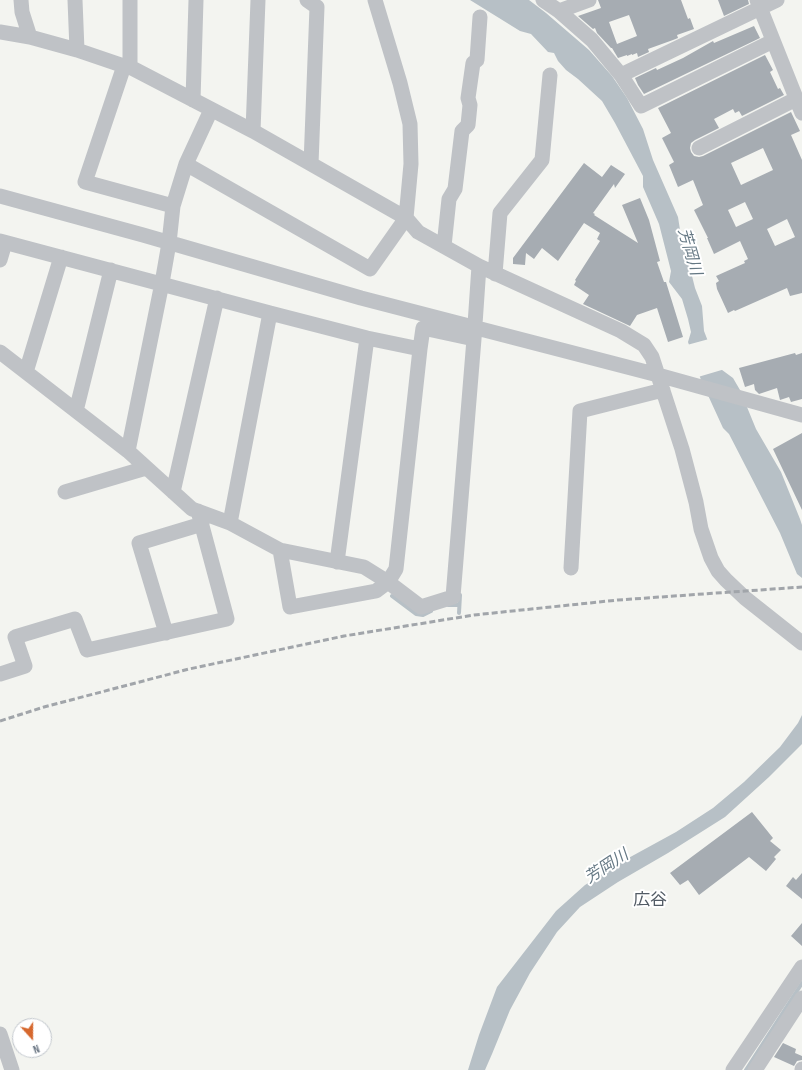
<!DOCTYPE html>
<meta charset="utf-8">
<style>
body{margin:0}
#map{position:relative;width:802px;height:1070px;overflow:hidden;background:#f3f4f0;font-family:"Sofia Sans Condensed",sans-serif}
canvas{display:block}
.north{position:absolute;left:12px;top:1018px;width:40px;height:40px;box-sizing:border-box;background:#fff;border:1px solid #c1c6cc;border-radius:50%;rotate:159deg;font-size:11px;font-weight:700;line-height:16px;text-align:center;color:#65717f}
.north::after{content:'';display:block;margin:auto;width:14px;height:18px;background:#d6682e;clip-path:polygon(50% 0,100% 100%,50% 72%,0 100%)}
</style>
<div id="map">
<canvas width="802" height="1070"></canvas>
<div class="north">N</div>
</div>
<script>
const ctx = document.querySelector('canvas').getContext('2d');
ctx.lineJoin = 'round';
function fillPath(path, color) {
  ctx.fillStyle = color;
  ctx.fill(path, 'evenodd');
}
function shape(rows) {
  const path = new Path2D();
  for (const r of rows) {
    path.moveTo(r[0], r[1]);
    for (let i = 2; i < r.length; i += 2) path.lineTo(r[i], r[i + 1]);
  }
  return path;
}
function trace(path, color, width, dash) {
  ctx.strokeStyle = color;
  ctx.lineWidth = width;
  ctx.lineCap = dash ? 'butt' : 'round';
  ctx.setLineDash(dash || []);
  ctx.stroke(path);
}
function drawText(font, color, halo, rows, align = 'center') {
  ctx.font = font + ' "Sofia Sans Condensed","Noto Sans JP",sans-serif';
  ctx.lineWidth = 4;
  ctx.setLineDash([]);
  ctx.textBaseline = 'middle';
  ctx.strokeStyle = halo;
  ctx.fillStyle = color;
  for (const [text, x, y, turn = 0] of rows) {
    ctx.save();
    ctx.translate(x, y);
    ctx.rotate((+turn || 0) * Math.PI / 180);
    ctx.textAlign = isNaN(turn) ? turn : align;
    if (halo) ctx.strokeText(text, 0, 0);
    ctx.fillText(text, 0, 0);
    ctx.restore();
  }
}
const water = shape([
 [470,0,529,0,546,13,589,50,612,76,627,98,643,129,653,160,678,217,682,243,689,264,695,288,702,306,704,331,718,367,733,378,740,390,756,429,781,472,800,519,802,525,802,578,797,574,780,533,729,434,723,428,701,380,688,342,691,332,688,319,682,299,669,282,671,271,659,224,643,187,643,176,615,123,602,101,578,79,566,70,558,61,554,53,548,52,531,34,520,31],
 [802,715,802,744,769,777,725,817,668,853,618,882,580,907,557,932,530,973,510,1010,492,1054,485,1070,468,1070,479,1035,497,987,556,911,585,885,623,861,676,832,713,808,744,782,780,747,798,723]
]);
const pier = shape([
 [709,339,720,366,725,369,698,377,687,345]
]);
const stream = shape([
 [392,596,416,614,423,615,431,611],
 [448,605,459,605],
 [459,613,460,595],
 [746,1070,802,983]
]);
const building = shape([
 [598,0,681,0,688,19,690,18,694,29,677,35,678,38,673,40,648,49,649,52,638,57,637,53,632,55,632,54,627,56,627,55,618,58,612,48,611,48,597,33,595,28,593,29,578,16,601,8],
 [629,15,637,36,617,44,609,22],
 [718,0,748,0,749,4,724,16],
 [754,26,760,38,644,94,638,85,635,78,656,68,657,70,683,58,713,41,714,43],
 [765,55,773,70,770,72,778,89,780,88,784,95,742,116,739,111,735,113,733,109,714,119,719,128,695,140,691,143,690,148,691,152,694,156,699,157,703,156,791,112,800,131,791,135,802,160,802,293,790,296,787,288,735,311,734,310,728,313,717,289,716,283,719,281,716,276,745,263,744,261,748,259,740,241,714,254,707,238,708,238,694,210,703,205,693,180,678,187,669,165,674,162,662,138,671,133,658,108],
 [763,148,773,170,741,185,731,163],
 [745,202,753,219,736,227,728,210],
 [787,219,795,237,775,246,767,229],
 [584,163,602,177,611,165,625,174,615,188,614,184,593,213,595,214,594,215,638,243,622,205,640,198,649,220,660,261,657,262,664,282,666,282,683,337,668,342,657,308,637,315,630,326,583,304,589,295,574,285,576,281,575,280,600,241,597,239,600,233,584,223,558,261,542,248,534,259,526,253,525,265,513,264,513,258],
 [795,353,796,355,802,353,802,399,791,402,789,397,780,400,777,388,759,394,755,390,754,384,745,387,739,368],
 [802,433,802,510,773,449],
 [752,812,773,838,770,841,781,850,774,857,776,859,766,871,749,857,699,895,688,880,680,885,670,873],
 [802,873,802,899,786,886,793,877,796,880],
 [802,923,802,946,791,936],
 [783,1043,796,1049,795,1053,802,1056,802,1060,797,1061,794,1066,774,1057]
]);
const minor = shape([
 [21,0,22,12,30,37],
 [75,0,77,50],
 [130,0,130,67],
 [307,0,317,7,311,164],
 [543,0,559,11,592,40,621,75,641,106,773,41],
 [757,0,802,113],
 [559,11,589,0],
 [0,32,30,37,77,50,124,66,130,67,253,131,406,218,418,232,479,266,621,331,644,345,652,357,682,449,696,502,701,529,711,558,718,571,726,580,745,598,802,643],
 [124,66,85,182,173,206],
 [621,75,777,0],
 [193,100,196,0],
 [253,131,258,0],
 [699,148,796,99],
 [186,164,370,269,406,218,411,164,410,124,400,83,375,0],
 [0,196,143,235,361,298,658,375,802,415],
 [0,241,270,313,230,523,192,509,128,451,0,352],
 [444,246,449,199,455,189,462,131,468,125,470,105,468,98,473,63,477,60,480,17],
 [0,260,5,243],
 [495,274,500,213,542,160,550,75],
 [270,313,367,338,420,349,423,328,474,339],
 [26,372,61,257],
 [76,411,111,270],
 [128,451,162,283,169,243,173,206,186,164,211,110],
 [65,492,146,468],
 [173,492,217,298],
 [230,523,280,550,364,567,388,582,421,607,453,597,474,339,479,266],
 [280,550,290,607,376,591,388,582,396,569,420,349],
 [337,562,367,338],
 [571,568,580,411,663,390],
 [166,633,139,543,202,524],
 [0,674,25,666,15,637,75,619,87,650,227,619,198,511],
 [0,1034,12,1070],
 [733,1070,802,967],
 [755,1070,802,998],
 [802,1070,802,1069]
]);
const rail = shape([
 [0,721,44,707,189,669,344,636,474,615,618,600,802,587]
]);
const waterNames = [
 ["芳岡川",689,252,74],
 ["芳岡川",607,867,-33]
];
const quarterNames = [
 ["広谷",650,901]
];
fillPath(water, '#b7c0c6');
fillPath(pier, '#f3f4f0');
trace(stream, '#b7c0c6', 4);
fillPath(building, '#a6acb2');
trace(minor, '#bfc2c6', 15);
trace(rail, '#a1a5aa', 3, [6, 3]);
drawText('italic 16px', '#657884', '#fff', waterNames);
drawText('17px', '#525b65', '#fff', quarterNames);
</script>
